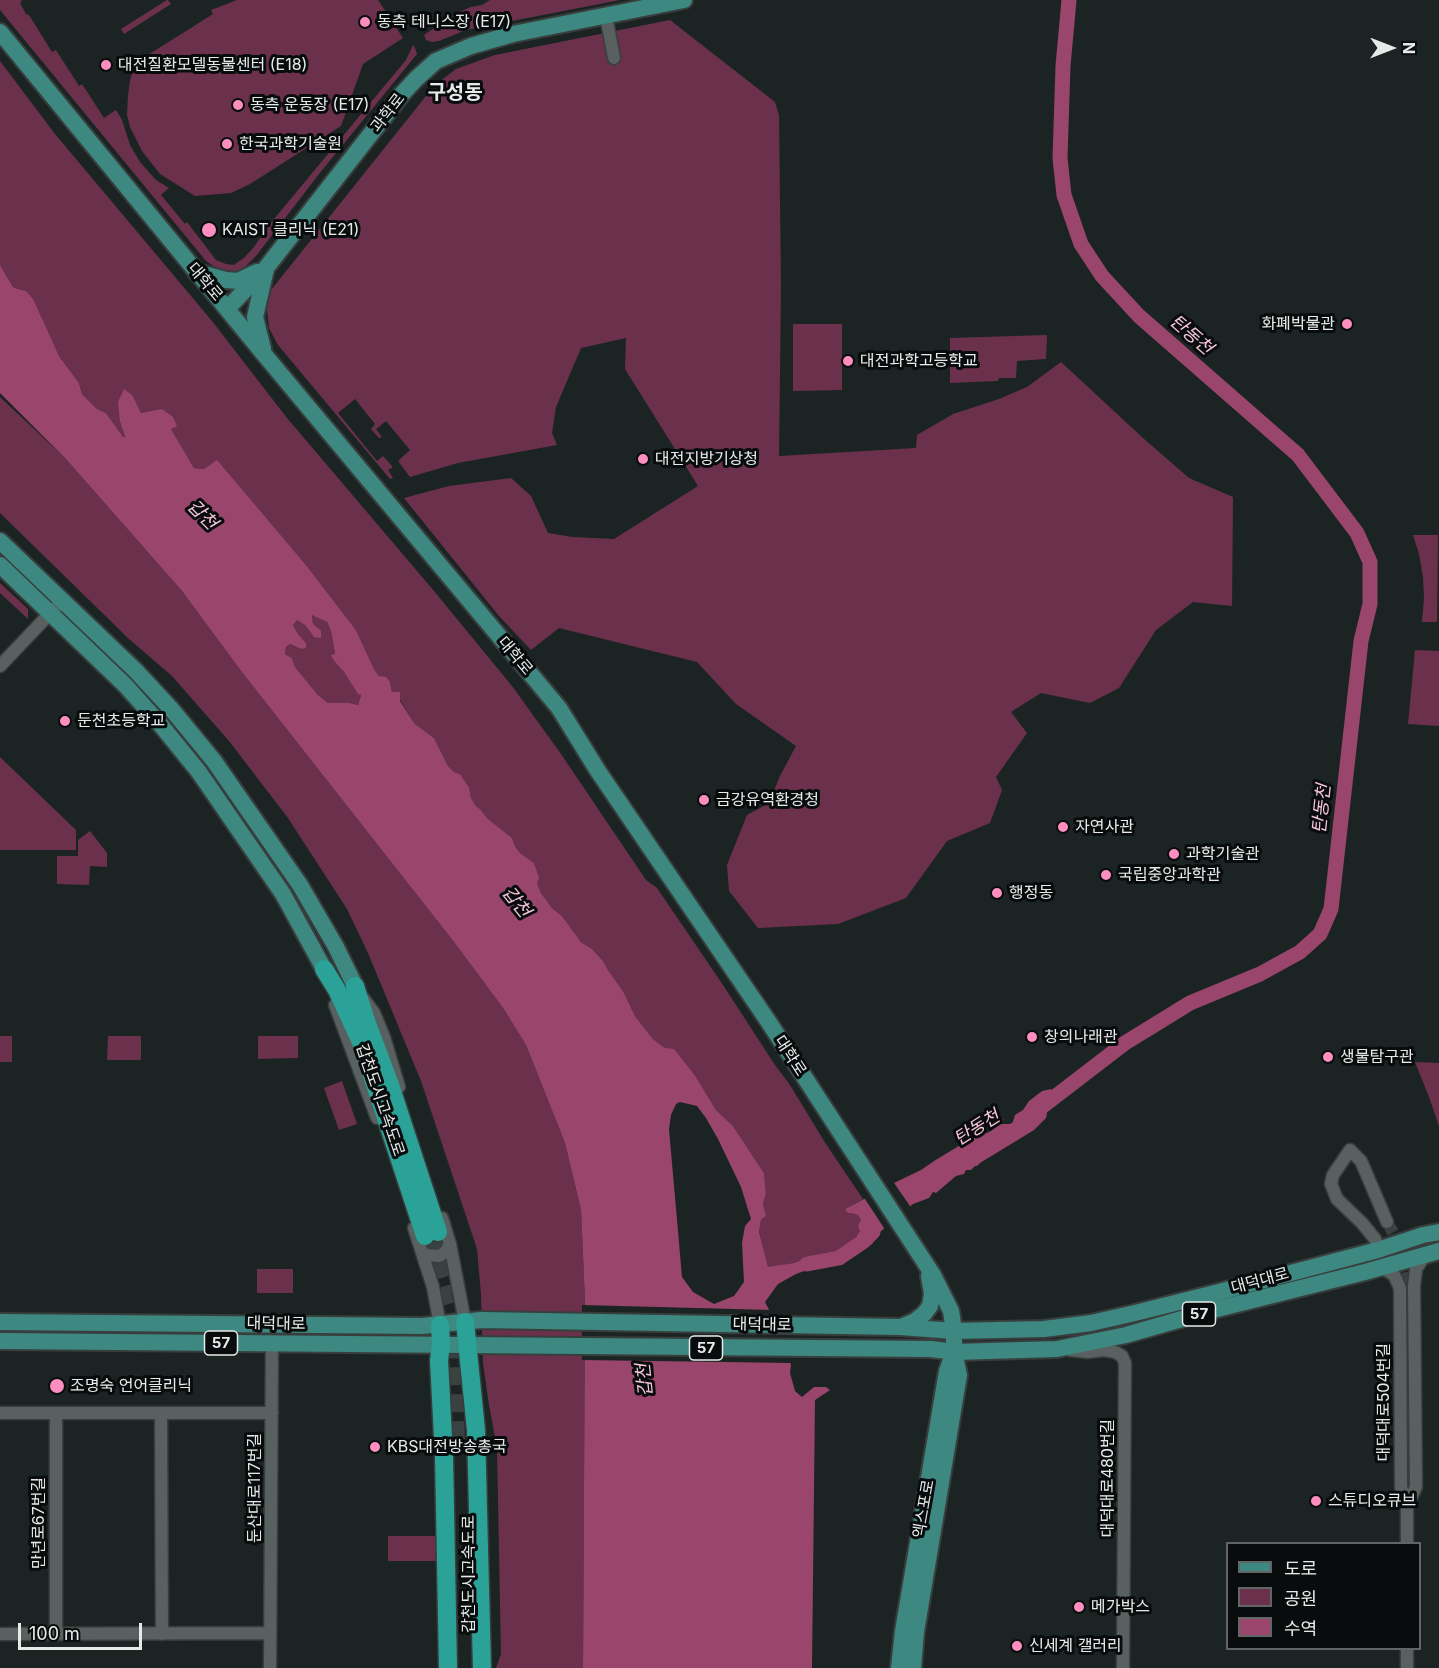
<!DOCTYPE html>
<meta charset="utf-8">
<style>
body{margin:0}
#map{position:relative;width:1439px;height:1668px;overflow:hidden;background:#1c2423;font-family:Inter,"Noto Sans KR",sans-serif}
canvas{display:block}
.legend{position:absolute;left:1226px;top:1542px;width:195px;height:108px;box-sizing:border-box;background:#090c0c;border:2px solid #616565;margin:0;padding:8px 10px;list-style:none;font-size:18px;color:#e6ebea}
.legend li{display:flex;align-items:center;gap:12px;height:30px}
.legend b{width:30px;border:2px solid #616565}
.north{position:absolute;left:1361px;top:18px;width:60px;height:60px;-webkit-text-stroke:4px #090c0c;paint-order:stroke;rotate:90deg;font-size:16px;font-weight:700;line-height:24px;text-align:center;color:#e6ebea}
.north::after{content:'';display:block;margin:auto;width:21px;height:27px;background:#e6ebea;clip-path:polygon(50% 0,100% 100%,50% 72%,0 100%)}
.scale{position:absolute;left:18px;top:1623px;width:124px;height:27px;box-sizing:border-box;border:3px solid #e6ebea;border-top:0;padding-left:8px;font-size:18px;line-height:21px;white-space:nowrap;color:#e6ebea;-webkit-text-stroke:4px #090c0c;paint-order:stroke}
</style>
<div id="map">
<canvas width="1439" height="1668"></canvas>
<ul class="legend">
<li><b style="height:8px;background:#3d8881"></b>도로</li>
<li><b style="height:16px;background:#6b314c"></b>공원</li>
<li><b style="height:16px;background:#99456c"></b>수역</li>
</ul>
<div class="north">N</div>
<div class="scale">100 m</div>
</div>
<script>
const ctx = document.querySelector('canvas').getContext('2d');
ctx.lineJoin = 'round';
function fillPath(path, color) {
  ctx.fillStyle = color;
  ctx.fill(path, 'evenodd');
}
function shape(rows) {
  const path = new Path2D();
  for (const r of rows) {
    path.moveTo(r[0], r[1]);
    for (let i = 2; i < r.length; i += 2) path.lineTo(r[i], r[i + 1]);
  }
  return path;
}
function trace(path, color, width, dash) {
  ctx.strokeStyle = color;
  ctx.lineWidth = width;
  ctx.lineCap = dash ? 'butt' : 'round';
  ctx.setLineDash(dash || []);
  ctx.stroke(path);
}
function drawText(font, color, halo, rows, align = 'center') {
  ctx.font = font + ' Inter,"Noto Sans KR",sans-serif';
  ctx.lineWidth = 6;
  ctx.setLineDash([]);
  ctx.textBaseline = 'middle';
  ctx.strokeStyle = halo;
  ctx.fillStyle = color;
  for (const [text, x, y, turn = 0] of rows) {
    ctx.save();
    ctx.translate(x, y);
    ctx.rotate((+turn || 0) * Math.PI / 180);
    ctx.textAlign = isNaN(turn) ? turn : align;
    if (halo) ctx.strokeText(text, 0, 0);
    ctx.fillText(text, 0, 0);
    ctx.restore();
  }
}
const green = shape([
 [0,0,21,0,22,1,20,3,26,14,29,15,52,52,56,50,79,86,82,84,104,118,116,110,122,120,130,145,140,162,156,180,169,188,161,195,185,224,187,222,216,260,226,264,234,265,245,257,254,247,269,225,406,60,413,45,415,48,417,54,319,174,256,256,246,266,237,271,226,271,218,269,206,261,0,10],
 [167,0,168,0,171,4,124,34,121,29],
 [237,0,378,0,403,38,363,64,341,126,250,184,231,193,195,196,160,174,142,151,130,127,127,115,128,95,130,81,133,69,140,60,213,14,211,10],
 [490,0,620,0,466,30,439,41,432,42,426,40,424,35,449,18,459,12,471,7,482,5],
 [670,20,775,102,779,115,781,287,779,456,916,448,917,435,953,414,999,399,1027,387,1061,362,1143,438,1189,478,1233,497,1232,606,1193,602,1156,630,1119,688,1090,703,1041,693,1011,712,1027,733,996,777,1002,790,990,823,947,841,906,898,838,924,758,928,729,891,727,865,747,815,769,803,780,776,796,746,736,704,697,662,559,628,531,650,499,616,404,498,449,486,511,478,531,496,548,533,572,537,614,539,698,486,625,369,626,338,581,348,556,407,552,433,557,445,458,463,410,477,398,461,410,450,386,421,376,429,382,437,379,438,371,429,375,424,355,399,338,413,377,461,383,456,392,466,392,468,388,470,393,478,390,479,278,345,269,328,267,309,271,290,434,86,456,69,495,55],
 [0,61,55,134,212,321,287,418,434,591,512,686,561,754,646,880,657,888,723,985,775,1065,790,1085,824,1141,863,1199,845,1209,859,1215,861,1220,860,1231,857,1235,857,1243,844,1252,824,1258,802,1260,794,1263,768,1268,759,1232,761,1220,766,1216,763,1203,766,1194,764,1173,733,1126,716,1110,696,1077,665,1048,653,1039,635,1016,623,991,608,970,603,961,592,949,581,942,562,916,552,908,541,893,537,883,534,863,520,853,515,846,512,838,487,818,480,809,476,806,471,798,469,787,460,774,454,772,448,766,434,738,415,724,396,693,392,692,390,682,379,676,374,669,356,630,306,565,217,461,204,469,194,468,171,429,141,413,133,396,120,422,125,438,123,438,106,413,97,409,82,394,79,383,59,356,26,291,18,289,13,287,0,265],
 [793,324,842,324,842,390,793,391],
 [1047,335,1046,359,1017,361,1016,378,999,378,998,381,950,383,950,338],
 [0,397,65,458,182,591,241,671,454,942,503,1008,526,1045,565,1143,581,1210,585,1302,583,1668,496,1668,501,1654,497,1448,489,1405,483,1363,481,1294,477,1249,421,1081,368,953,347,909,288,818,229,741,172,676,129,639,0,513],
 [1413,535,1438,535,1437,622,1422,622,1424,599,1423,577,1419,554],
 [0,583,28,609,28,619,0,593],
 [312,614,327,622,331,631,335,654,332,655,334,661,344,672,358,693,361,695,358,705,350,703,328,703,318,695,295,667,292,658,285,654,286,647,290,644,301,649,306,643,298,634,293,625,297,619,305,625,314,637],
 [1415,650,1439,651,1439,726,1408,724],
 [0,757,76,830,76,850,0,850],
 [90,831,107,853,107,867,90,866,89,885,57,884,57,856,78,856,78,840],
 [0,1036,12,1036,12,1062,0,1062],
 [108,1036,141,1036,141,1060,107,1060],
 [258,1036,298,1036,298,1058,258,1059],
 [1415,1062,1439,1063,1439,1126,1429,1097],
 [342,1081,357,1124,339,1130,324,1088],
 [257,1269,293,1269,293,1293,257,1293],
 [388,1536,437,1536,437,1561,388,1561]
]);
const water = shape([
 [0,265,13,287,18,289,26,291,33,299,59,356,79,383,82,394,97,409,106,413,123,437,125,437,120,422,118,402,124,389,133,396,141,413,162,409,173,417,177,426,171,429,194,468,204,469,217,460,306,565,356,630,374,669,379,676,386,677,390,682,392,692,400,692,400,701,415,724,434,738,448,766,454,772,460,774,469,787,471,798,476,806,480,809,487,818,512,838,515,846,520,853,534,863,539,878,537,883,541,893,552,908,562,916,581,942,592,949,603,961,608,970,623,991,635,1016,653,1039,665,1048,674,1049,696,1077,716,1110,733,1126,764,1173,766,1194,763,1203,766,1216,761,1220,759,1232,768,1267,794,1263,802,1260,824,1258,826,1263,796,1274,778,1284,765,1302,781,1333,791,1365,790,1373,795,1391,802,1397,814,1387,826,1387,830,1390,815,1400,812,1668,583,1668,585,1302,581,1210,565,1143,526,1045,503,1008,454,942,241,671,182,591,65,458,0,393],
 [312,615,327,622,331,631,335,654,331,655,334,661,344,672,358,694,361,695,358,705,350,703,328,703,318,695,295,667,292,658,285,654,286,647,290,644,301,649,306,648,306,643,298,634,293,625,297,620,305,625,314,637,321,638,321,631,313,624],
 [680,1102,697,1106,706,1118,718,1139,741,1187,751,1219,745,1226,742,1243,744,1282,734,1296,714,1304,693,1292,682,1277,669,1129,671,1115,676,1104],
 [1056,1088,1059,1105,1034,1130,980,1163,977,1166,975,1166,971,1170,966,1170,964,1174,956,1176,936,1193,933,1192,929,1198,913,1204,880,1232,872,1244,862,1250,857,1243,857,1235,860,1231,858,1226,861,1220,858,1215,852,1213,848,1213,845,1209,896,1182,921,1170,934,1161,982,1132,987,1133,991,1131,993,1129,989,1127,999,1121,1004,1119,1001,1124,1010,1124,1013,1122,1015,1115,1023,1110,1029,1101,1042,1091]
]);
const pier = shape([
 [1057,1085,1062,1106,1045,1124,1052,1086],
 [892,1180,912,1209,886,1231,863,1196],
 [582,1305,773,1310,784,1332,793,1363,582,1360]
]);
const river = shape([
 [1043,1106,1125,1043,1190,1003,1260,974,1300,952,1320,934,1331,909,1361,641,1370,604,1370,562,1357,533,1298,455,1139,316,1102,276,1081,244,1064,195,1060,158,1063,66,1069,0],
 [807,1264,839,1258,864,1241,873,1232]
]);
const minorTunnel = shape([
 [1387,1222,1395,1236,1402,1253,1406,1274,1406,1304]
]);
const highwayTunnel = shape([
 [438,1232,446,1259,454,1294],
 [425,1236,447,1311,453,1343,456,1445]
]);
const minor = shape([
 [606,16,614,58],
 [0,666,56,607],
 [363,998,374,1013,384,1037,399,1087],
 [335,1005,377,1118],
 [442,1218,450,1244,465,1322],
 [414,1228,433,1287,440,1325],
 [1378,1250,1375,1239,1362,1223,1337,1199,1331,1184,1333,1175,1350,1150,1361,1161,1387,1222],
 [422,1252,426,1255,440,1256,446,1251,450,1244],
 [1381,1267,1394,1275,1400,1288,1401,1487,1407,1506,1407,1544],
 [1070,1350,1088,1352,1104,1350,1115,1352,1122,1356,1125,1363,1123,1668],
 [0,1413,272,1413],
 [56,1413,56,1634],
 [161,1413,162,1634],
 [1407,1506,1416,1487,1414,1286,1416,1269,1425,1255],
 [0,1634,270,1633],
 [1407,1648,1407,1668],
 [270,1668,272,1343]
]);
const major = shape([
 [0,32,263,353,559,708,598,771,768,1021,933,1275,951,1311,954,1331,954,1352,959,1375,916,1632,913,1668],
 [196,272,226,280,238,281,257,272],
 [227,309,266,268,402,94,416,79,436,61,471,46,513,34,684,0],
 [263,349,255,317,266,269],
 [0,541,136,671,173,711,214,761,300,885,336,947,355,986],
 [0,565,125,685,160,724,199,772,283,894,324,969],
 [0,1322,422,1326,481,1320,900,1327,954,1331,1044,1329,1091,1323,1135,1313,1215,1293,1378,1250,1423,1235,1439,1232],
 [901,1327,915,1321,924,1314,930,1306,932,1294,929,1276],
 [0,1341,931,1349,954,1352,1057,1349,1126,1335,1213,1310,1365,1272,1439,1251],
 [899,1668,903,1631,947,1371,954,1352]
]);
const highway = shape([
 [324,969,337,990,361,1042,425,1236],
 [355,986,366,1021,390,1085,438,1232],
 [465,1322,476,1430,482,1668],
 [440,1325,441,1345,439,1360,444,1456,448,1668]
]);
const markers = [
 [365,22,6,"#fd8ebf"],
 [106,65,6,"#fd8ebf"],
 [238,105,6,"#fd8ebf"],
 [227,144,6,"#fd8ebf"],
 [209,230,8,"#fd8ebf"],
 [1347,324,6,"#fd8ebf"],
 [848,361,6,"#fd8ebf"],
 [643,459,6,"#fd8ebf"],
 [65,721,6,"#fd8ebf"],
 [704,800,6,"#fd8ebf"],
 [1063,827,6,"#fd8ebf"],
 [1174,854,6,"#fd8ebf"],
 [1106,875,6,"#fd8ebf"],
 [997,893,6,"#fd8ebf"],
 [1032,1037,6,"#fd8ebf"],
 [1328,1057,6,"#fd8ebf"],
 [57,1386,8,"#fd8ebf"],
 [375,1447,6,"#fd8ebf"],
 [1316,1501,6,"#fd8ebf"],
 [1079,1607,6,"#fd8ebf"],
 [1017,1646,6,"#fd8ebf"]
];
const shields = [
 [1199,1314,33],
 [221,1343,33],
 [706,1348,33]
];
const shieldNames = [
 ["57",1199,1314],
 ["57",221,1343],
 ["57",706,1348]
];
const poiNames = [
 ["동측 테니스장 (E17)",377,22],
 ["대전질환모델동물센터 (E18)",118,65],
 ["동측 운동장 (E17)",250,105],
 ["한국과학기술원",239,144],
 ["KAIST 클리닉 (E21)",222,230],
 ["화폐박물관",1335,324,"right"],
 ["대전과학고등학교",860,361],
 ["대전지방기상청",655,459],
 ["둔천초등학교",77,721],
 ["금강유역환경청",716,800],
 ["자연사관",1075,827],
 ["과학기술관",1186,854],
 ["국립중앙과학관",1118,875],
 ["행정동",1009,893],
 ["창의나래관",1044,1037],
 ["생물탐구관",1340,1057],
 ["조명숙 언어클리닉",70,1386],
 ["KBS대전방송총국",387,1447],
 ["스튜디오큐브",1328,1501],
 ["메가박스",1091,1607],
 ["신세계 갤러리",1029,1646]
];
const streetNames = [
 ["과학로",388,113,-52],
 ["대학로",205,282,50],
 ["대학로",515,656,50],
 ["대학로",790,1056,57],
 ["갑천도시고속도로",380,1100,71],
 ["대덕대로",1260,1281,-15],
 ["대덕대로",276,1324,1],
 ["대덕대로",762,1325,1],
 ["대덕대로504번길",1384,1402,-90],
 ["대덕대로480번길",1108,1478,-90],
 ["둔산대로117번길",255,1488,-90],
 ["엑스포로",924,1509,-80],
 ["만년로67번길",39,1523,-90],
 ["갑천도시고속도로",469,1574,-90]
];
const waterNames = [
 ["탄동천",1191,335,41],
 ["갑천",202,515,45],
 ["탄동천",1322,809,-84],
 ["갑천",516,902,51],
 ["탄동천",977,1128,-32],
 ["갑천",645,1380,-96]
];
const quarterNames = [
 ["구성동",455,93]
];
fillPath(green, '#6b314c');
fillPath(water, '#99456c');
fillPath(pier, '#1c2423');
trace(river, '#99456c', 15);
trace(minorTunnel, '#3a4241', 12, [12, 6]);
trace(highwayTunnel, '#3a4241', 18, [18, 9]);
trace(minor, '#383e3d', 15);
trace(major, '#383e3d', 20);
trace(highway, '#383e3d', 21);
trace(minor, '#58615f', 12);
trace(major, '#3d8881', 16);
trace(highway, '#2ba297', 18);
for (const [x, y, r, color] of markers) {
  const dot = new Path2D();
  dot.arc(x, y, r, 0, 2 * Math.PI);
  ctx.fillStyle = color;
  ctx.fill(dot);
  trace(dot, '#090c0c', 2);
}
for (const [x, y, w] of shields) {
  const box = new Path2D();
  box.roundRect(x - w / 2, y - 12, w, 24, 4.5);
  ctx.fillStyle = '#090c0c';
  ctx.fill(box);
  trace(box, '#e6ebea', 1.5);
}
drawText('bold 15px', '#e6ebea', null, shieldNames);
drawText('16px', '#e6ebea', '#090c0c', poiNames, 'left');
drawText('16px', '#e6ebea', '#090c0c', streetNames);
drawText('italic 18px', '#f6c5d8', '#090c0c', waterNames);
drawText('bold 20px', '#e6ebea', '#090c0c', quarterNames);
</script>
